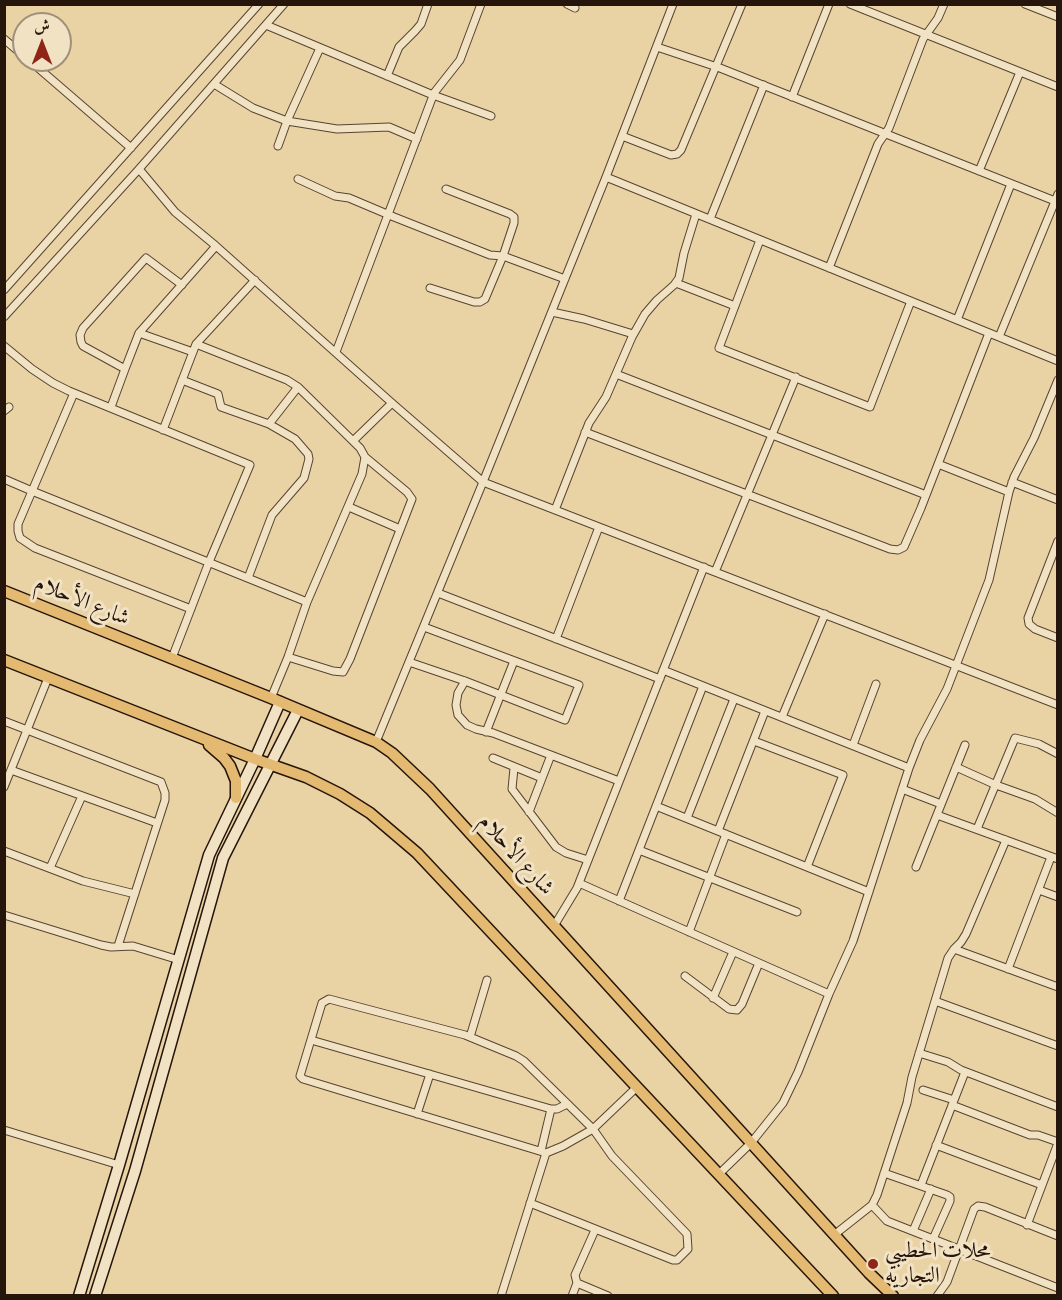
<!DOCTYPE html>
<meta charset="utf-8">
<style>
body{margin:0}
#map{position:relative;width:1062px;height:1300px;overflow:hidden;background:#e9d3a5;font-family:"EB Garamond",Amiri,serif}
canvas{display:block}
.frame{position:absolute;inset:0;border:6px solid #26150a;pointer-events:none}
.north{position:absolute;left:12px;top:12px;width:60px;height:60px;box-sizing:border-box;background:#f1e2c4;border:2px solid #a0907a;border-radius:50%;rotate:0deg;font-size:16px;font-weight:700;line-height:24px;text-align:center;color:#26150a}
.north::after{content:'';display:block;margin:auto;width:21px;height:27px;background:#8f2418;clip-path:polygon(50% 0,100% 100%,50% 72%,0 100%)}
</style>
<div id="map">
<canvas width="1062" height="1300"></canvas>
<div class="frame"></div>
<div class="north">ش</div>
</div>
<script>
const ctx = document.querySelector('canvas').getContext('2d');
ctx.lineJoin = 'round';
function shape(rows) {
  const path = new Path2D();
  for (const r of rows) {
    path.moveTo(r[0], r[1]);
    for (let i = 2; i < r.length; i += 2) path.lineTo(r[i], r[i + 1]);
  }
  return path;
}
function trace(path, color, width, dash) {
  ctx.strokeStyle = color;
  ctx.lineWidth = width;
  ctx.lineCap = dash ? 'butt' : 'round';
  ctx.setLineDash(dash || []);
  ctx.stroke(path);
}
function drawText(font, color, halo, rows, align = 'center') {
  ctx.font = font + ' "EB Garamond",Amiri,serif';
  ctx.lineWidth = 6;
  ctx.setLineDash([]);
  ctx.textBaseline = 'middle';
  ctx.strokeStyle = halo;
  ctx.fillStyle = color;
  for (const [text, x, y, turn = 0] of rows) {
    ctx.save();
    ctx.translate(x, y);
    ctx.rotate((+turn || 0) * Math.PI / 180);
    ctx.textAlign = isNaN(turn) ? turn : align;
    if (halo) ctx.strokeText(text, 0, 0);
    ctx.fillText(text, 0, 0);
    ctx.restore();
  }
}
const minor = shape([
 [567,4,575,8],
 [850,4,1058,87],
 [1025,4,1058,17],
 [266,25,433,95,491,116],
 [4,39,24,56],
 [657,47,720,68,1055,201],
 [29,60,131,148],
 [387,76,399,47,415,31,421,24,428,4],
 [214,84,253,108,287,121,337,129,389,127,417,139],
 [792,97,829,4],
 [622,136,671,155,677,154,681,150,742,4],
 [278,146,287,121,320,48],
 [139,169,175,212,216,246,392,403,483,482,1058,705],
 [979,171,1020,72],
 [606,177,1058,361],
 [298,179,335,196,349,198,394,217,490,255,503,256,565,279],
 [710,219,764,85],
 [760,240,719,348,870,407,911,301],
 [829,268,878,144,889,128,923,39,938,18,944,4],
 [676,283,735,306],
 [430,288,474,302,480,302,485,299,503,256,514,223,514,217,510,214,446,189],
 [4,290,259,4],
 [552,312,584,319,633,334],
 [4,317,139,169,284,4],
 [957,320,1011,184],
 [139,333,193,352],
 [999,337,1058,194],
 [196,344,287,380,298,387,360,448,365,457,362,474,307,602,288,657,271,698],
 [4,346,32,369,53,383,69,391,250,465,209,562,172,658],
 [336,352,434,93,460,60,481,4],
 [125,369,83,346,81,342,80,335,83,328,146,258,182,285],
 [616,374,926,495],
 [182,380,218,394,221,407,269,424,295,439,308,454,309,459,304,478,272,515,248,578],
 [74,393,18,524,18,531,20,538,35,548,191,609],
 [111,407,125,369,139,333,216,246],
 [4,411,9,407],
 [269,424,298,387],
 [163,430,196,344,255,280],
 [585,432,890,549,898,550,904,547,921,508,989,333],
 [353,441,392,403],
 [938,464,1009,492],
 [4,479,32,491,307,602],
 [1012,482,1058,500],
 [349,507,400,529],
 [555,510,589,423,606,397,632,337,645,314,657,300,674,285,679,278,684,253,696,214],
 [1058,541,1028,618,1029,624,1035,629,1058,638],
 [715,572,796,377],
 [438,593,660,679],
 [556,639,599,527],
 [288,657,333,671,343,672,350,659,412,499,407,492,365,457],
 [409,662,465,681,565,720,579,685,424,627],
 [663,670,909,768],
 [465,681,458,693,456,705,458,715,467,725,476,729,493,733,619,781],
 [782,717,825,614],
 [4,721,161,782,165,793,165,800,118,946],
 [486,732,514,661],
 [754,741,843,775,807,867],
 [376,742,483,482,606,177,673,4],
 [853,745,876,684],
 [493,758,542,778],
 [956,767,996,785,1035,799,1058,813],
 [514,768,512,789,556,847,566,853,588,860],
 [11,770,157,823],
 [4,787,48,678],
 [902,789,941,804],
 [656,806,869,892],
 [529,812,551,755],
 [937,815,1058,859],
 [687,818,734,699],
 [977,829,1015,738,1039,744,1058,754],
 [718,831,765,711],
 [639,850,797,912],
 [4,851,83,881,135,894],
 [916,867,965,745],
 [50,868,82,796],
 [579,883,829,994],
 [1039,890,1058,897],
 [619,901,703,686],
 [4,915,101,945,111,947,133,946,179,960],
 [554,926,577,888,704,567],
 [689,932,726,834],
 [954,949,1058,987],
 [1008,969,1051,857],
 [685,976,729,1009,737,1010,742,1004,759,963],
 [713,998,733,952],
 [935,1001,1058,1046],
 [470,1037,487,980],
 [311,1040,551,1109,557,1109,567,1104],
 [919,1053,948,1062,961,1070,1058,1107],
 [923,1090,954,1100],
 [952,1105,1030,1135,1038,1135,1058,1142],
 [417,1114,430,1074],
 [4,1130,119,1165],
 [936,1145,1042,1185],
 [541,1151,551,1109],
 [884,1173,947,1195,950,1197,950,1201,933,1239],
 [719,1174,751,1143,783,1103,798,1072,829,994,853,941,909,768,920,740,947,689,989,580,1009,492,1014,477,1034,438,1058,380],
 [921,1185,965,1072],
 [530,1203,673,1260,677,1260,688,1249,687,1234,612,1156,593,1129,524,1061,516,1056,465,1035,329,999,322,1003,300,1076,303,1079,546,1153,563,1146,593,1129,637,1087],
 [872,1205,887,1221,1058,1288],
 [1027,1225,1058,1143],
 [913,1231,931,1189],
 [834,1235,872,1205,877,1195,907,1103,912,1077,948,958,954,949,961,942,966,934,1006,840],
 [577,1283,575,1275,595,1230],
 [501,1296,546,1153],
 [572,1296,577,1283,608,1296],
 [937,1296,947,1282,974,1209,978,1206,985,1207,1058,1236]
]);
const secondary = shape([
 [79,1296,119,1165,209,855,255,759,280,702],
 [95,1296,135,1171,223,858,298,710]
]);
const primary = shape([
 [4,591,271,698,376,742,392,753,430,789,869,1273,893,1296],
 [4,660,255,759,306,777,340,794,370,813,417,853,833,1296],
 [209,745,224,758,230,766,236,781,236,798]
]);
const markers = [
 [873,1264,6,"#8f2418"]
];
const streetNames = [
 ["شارع الأحلام",82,601,22],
 ["شارع الأحلام",516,855,48]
];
const poiNames = [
 ["محلات الحطيبي",885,1251],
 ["التجاريه",885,1276]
];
trace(minor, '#574431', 9);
trace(secondary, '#26150a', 13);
trace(primary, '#26150a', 13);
trace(minor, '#f1e2c4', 7);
trace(secondary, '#f1e2c4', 10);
trace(primary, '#e4ba72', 10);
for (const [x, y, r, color] of markers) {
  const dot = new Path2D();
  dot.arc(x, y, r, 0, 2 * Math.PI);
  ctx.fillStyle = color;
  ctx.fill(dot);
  trace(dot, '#f1e2c4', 2);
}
drawText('22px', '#26150a', '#f1e2c4', streetNames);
drawText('22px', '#26150a', '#f1e2c4', poiNames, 'left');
</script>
